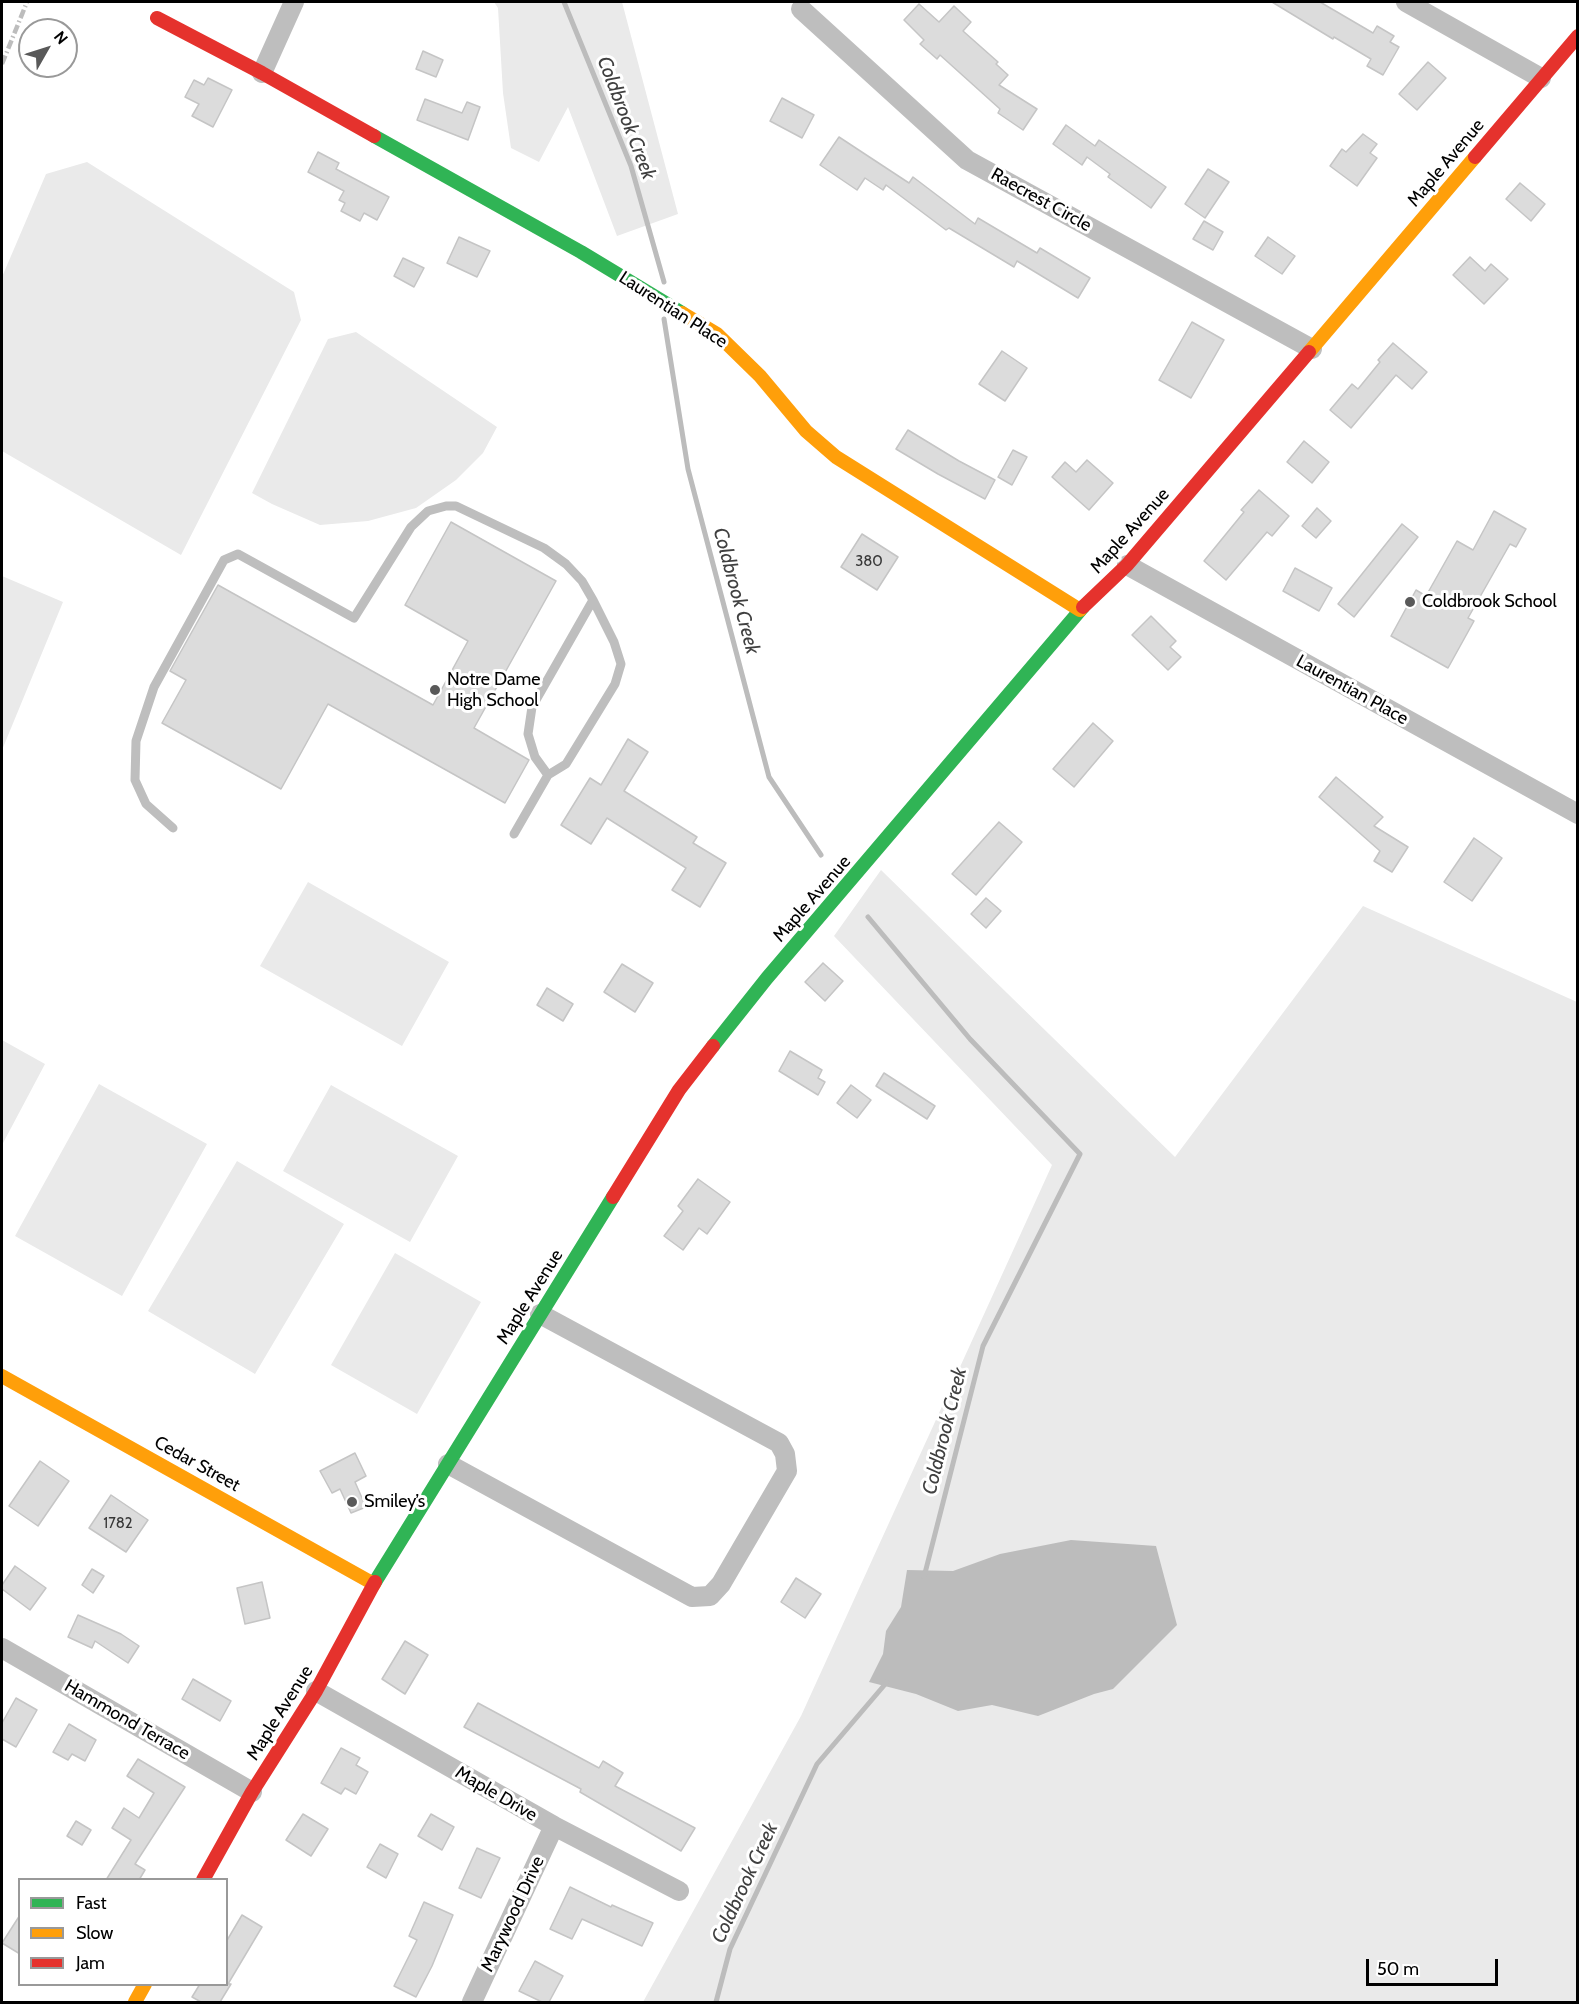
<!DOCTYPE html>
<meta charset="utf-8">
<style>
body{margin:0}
#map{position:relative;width:1579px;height:2004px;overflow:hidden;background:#fff;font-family:Cabin,sans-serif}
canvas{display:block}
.frame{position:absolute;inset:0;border:3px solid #000;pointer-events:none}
.legend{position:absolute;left:18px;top:1878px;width:210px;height:108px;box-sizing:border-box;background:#fff;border:2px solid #999;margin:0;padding:8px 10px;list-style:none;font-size:18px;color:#000}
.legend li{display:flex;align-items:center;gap:12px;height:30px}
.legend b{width:30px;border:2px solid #999}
.north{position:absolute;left:18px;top:18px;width:60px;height:60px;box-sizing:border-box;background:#fff;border:2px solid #999;border-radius:50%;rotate:51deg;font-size:16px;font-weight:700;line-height:24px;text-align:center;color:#000}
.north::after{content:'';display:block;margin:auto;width:21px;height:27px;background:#595959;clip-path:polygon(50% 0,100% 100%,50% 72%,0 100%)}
.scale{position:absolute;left:1366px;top:1959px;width:132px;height:27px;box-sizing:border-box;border:3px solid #000;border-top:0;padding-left:8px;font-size:18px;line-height:21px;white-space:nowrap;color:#000;-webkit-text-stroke:4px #fff;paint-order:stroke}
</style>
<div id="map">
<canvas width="1579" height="2004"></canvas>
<div class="frame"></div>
<ul class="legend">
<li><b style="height:8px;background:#30b455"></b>Fast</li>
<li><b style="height:8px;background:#ff9f0a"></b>Slow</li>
<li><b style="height:8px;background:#e5322d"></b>Jam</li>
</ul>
<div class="north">N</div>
<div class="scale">50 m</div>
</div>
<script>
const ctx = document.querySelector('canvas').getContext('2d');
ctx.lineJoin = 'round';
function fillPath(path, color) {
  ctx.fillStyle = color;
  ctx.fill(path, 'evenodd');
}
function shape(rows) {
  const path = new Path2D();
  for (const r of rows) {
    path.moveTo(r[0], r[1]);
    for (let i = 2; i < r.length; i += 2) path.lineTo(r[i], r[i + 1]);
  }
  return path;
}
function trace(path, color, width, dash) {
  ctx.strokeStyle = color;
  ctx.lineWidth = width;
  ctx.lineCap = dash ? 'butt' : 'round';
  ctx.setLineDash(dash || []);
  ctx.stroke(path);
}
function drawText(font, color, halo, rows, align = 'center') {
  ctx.font = font + ' Cabin,sans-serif';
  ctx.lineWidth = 6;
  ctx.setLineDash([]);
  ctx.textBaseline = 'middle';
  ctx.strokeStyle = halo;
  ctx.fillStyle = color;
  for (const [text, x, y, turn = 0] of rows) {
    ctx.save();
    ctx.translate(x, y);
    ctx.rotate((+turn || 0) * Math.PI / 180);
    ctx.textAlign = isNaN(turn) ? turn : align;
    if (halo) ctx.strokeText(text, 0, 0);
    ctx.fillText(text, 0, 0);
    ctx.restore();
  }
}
const green = shape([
 [494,2,622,2,678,214,617,236,568,107,539,162,511,148,503,93,498,8],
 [87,162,294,292,301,320,181,555,2,451,2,277,46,174],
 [356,332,497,427,483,453,456,480,416,508,368,521,320,525,272,504,252,493,328,339],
 [2,576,63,602,2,750],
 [881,870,1175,1157,1363,906,1577,1002,1577,2002,643,2002,801,1716,1052,1165,834,936],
 [308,882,449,962,402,1046,260,966],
 [2,1040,45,1064,2,1145],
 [99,1084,207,1144,122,1296,15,1236],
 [331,1085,458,1156,410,1242,283,1171],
 [237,1161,344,1224,255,1374,148,1311],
 [395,1253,481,1302,417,1414,331,1365]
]);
const water = shape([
 [1071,1540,1156,1546,1177,1625,1113,1689,1094,1694,1038,1716,992,1705,958,1711,916,1694,869,1682,883,1654,886,1631,901,1607,907,1570,953,1571,1000,1554]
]);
const stream = shape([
 [564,2,631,166,664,282],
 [664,319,688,469,769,777,821,855],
 [868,917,970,1039,1080,1154,983,1346,924,1577],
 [716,2002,730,1949,817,1764,887,1682]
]);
const building = shape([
 [1272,2,1320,2,1373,33,1377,26,1394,36,1390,42,1399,47,1383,75,1367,66,1371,59,1334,37,1333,39,1272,2],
 [919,4,939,22,954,6,971,22,963,31,998,62,996,64,1008,75,999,85,1037,109,1023,130,998,113,1000,109,940,55,937,59,920,44,924,40,904,20,919,4],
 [423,51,443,60,436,77,416,69,423,51],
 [1428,62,1446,78,1417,110,1399,94,1428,62],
 [208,78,232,90,213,127,192,116,199,104,185,97,194,80,204,85,208,78],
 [782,98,814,115,802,138,770,121,782,98],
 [425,99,462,113,467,102,480,107,468,140,417,120,425,99],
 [1066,125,1095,146,1099,140,1166,187,1151,208,1108,177,1110,174,1087,157,1082,165,1053,144,1066,125],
 [1363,134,1377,144,1370,153,1377,158,1357,186,1330,166,1342,149,1346,152,1363,134],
 [839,137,909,183,913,177,975,224,978,218,1037,253,1040,248,1090,278,1078,298,1017,261,1014,267,949,228,946,230,886,185,883,190,865,178,857,190,820,165,839,137],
 [318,152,339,163,336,169,389,197,377,220,364,213,360,221,341,211,345,203,339,200,344,191,308,172,318,152],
 [1208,169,1229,182,1205,218,1185,204,1208,169],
 [1520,183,1545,204,1531,221,1506,199,1520,183],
 [1204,221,1223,232,1213,250,1193,239,1204,221],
 [459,237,490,251,477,277,447,263,459,237],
 [1268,237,1295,256,1282,274,1255,256,1268,237],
 [1470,257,1485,271,1491,264,1508,279,1484,304,1453,275,1470,257],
 [403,258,424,268,414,287,394,276,403,258],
 [1192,322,1224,340,1191,398,1159,380,1192,322],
 [1393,343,1427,372,1412,389,1396,375,1351,428,1330,410,1352,384,1358,389,1380,362,1378,360,1393,343],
 [1002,351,1027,368,1005,401,979,384,1002,351],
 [908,430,959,461,995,480,985,499,938,474,896,449,908,430],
 [1304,441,1329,462,1312,483,1287,462,1304,441],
 [1013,450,1027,457,1012,485,998,477,1013,450],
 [1087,460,1113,483,1089,510,1052,477,1065,462,1076,472,1087,460],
 [1259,490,1289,516,1272,536,1267,532,1226,580,1204,561,1244,512,1241,510,1259,490],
 [1317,508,1331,521,1316,538,1302,526,1317,508],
 [1494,511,1526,529,1516,547,1510,544,1468,618,1474,621,1448,668,1391,636,1416,590,1426,596,1457,541,1473,550,1494,511],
 [451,522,556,581,474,728,529,760,505,803,328,704,281,789,162,723,186,680,170,671,218,585,433,705,468,641,405,605,451,522],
 [1402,524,1418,537,1354,617,1338,604,1402,524],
 [862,534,898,557,877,590,841,567,862,534],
 [1295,568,1332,588,1319,611,1283,591,1295,568],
 [1151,616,1176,641,1170,647,1181,657,1168,670,1132,635,1151,616],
 [1093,723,1113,741,1074,787,1053,769,1093,723],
 [628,739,648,752,624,791,697,837,693,843,726,863,700,907,672,890,686,868,607,818,591,844,561,825,590,778,601,785,628,739],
 [1336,777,1383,817,1374,826,1408,847,1392,872,1374,861,1380,851,1319,797,1336,777],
 [999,822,1022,842,976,895,952,874,999,822],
 [1474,838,1502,858,1472,901,1444,882,1474,838],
 [986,898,1001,911,986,928,971,914,986,898],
 [823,963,843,981,825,1001,805,982,823,963],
 [622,964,653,983,635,1012,604,992,622,964],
 [547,988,573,1004,563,1021,537,1005,547,988],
 [790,1051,822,1070,818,1078,825,1082,818,1095,779,1071,790,1051],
 [884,1073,935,1106,927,1119,876,1086,884,1073],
 [851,1085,871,1100,857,1118,837,1103,851,1085],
 [698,1179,730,1202,707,1234,699,1228,683,1250,664,1236,683,1211,678,1206,698,1179],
 [355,1453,366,1476,355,1482,366,1507,351,1513,340,1489,332,1493,320,1471,355,1453],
 [40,1461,69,1481,38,1526,9,1506,40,1461],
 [111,1495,148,1520,126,1552,89,1528,111,1495],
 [15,1566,46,1588,30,1610,2,1589,2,1585,15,1566],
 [92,1569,104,1576,93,1593,82,1585,92,1569],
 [796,1578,821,1594,805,1618,781,1602,796,1578],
 [262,1582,270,1618,245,1624,237,1588,262,1582],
 [78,1615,121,1634,139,1646,128,1663,95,1641,92,1648,68,1637,78,1615],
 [405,1641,428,1655,405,1694,382,1679,405,1641],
 [193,1679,231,1701,220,1721,182,1699,193,1679],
 [16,1698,37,1710,16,1747,2,1739,2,1723,16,1698],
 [478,1703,599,1768,603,1761,623,1773,615,1786,695,1828,681,1851,580,1792,581,1789,464,1727,478,1703],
 [69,1724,96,1740,85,1761,72,1754,68,1760,53,1752,69,1724],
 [341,1748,360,1758,356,1765,368,1772,356,1794,345,1788,341,1794,321,1783,341,1748],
 [138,1759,185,1787,135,1864,145,1870,139,1880,106,1880,131,1840,112,1828,124,1808,139,1818,154,1793,127,1776,138,1759],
 [303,1814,328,1829,311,1856,286,1840,303,1814],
 [431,1814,454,1827,442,1850,418,1836,431,1814],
 [76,1821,91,1830,82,1845,67,1836,76,1821],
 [380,1844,398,1854,386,1878,367,1867,380,1844],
 [477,1848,500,1858,481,1898,459,1888,477,1848],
 [570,1887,611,1907,612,1905,653,1923,642,1946,582,1919,572,1939,550,1929,570,1887],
 [424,1902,453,1915,432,1966,416,1997,394,1986,417,1940,409,1936,424,1902],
 [20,1915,20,1954,2,1943,20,1915],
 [242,1915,262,1927,228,1984,231,1984,220,2002,201,2002,192,1997,200,1984,226,1984,226,1942,242,1915],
 [535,1961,563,1976,549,2002,542,2002,519,1991,535,1961]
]);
const lane = shape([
 [548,775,566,764,615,684,621,664,614,642,593,600],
 [173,828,146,804,135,780,136,741,154,687,224,560,238,554,354,618,411,527,428,511,446,506,456,506,544,548,566,564,582,581,593,600,532,707,528,734,535,757,548,775,514,834]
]);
const street = shape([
 [1406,2,1541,78],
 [801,9,967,160,1312,349],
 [262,73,294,2],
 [1127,565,1578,814],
 [448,1464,692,1597,710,1596,721,1584,787,1471,785,1454,779,1443,540,1314],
 [2,1648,252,1792],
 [316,1691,554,1826,679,1891],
 [472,2002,554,1826]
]);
const fast = shape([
 [374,136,581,252,682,313],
 [713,1046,767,978,1083,607],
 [375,1582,613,1197]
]);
const slow = shape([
 [682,313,717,334,760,376,806,431,836,457,1080,610],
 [1309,352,1475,157],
 [2,1376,374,1584],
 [135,2002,145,1984]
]);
const jam = shape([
 [157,18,262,73,374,136],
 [1475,157,1578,36],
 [1083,607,1127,565,1309,352],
 [613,1197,679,1090,713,1046],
 [203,1880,252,1792,316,1691,375,1582]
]);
const rail = shape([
 [2,64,27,2]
]);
const markers = [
 [1410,602,6,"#595959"],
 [435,690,6,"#595959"],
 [352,1502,6,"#595959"]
];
const numberNames = [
 ["380",869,562],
 ["1782",118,1524]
];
const streetNames = [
 ["Maple Avenue",1446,163,-50],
 ["Raecrest Circle",1041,200,29],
 ["Laurentian Place",673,310,33],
 ["Maple Avenue",1130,531,-48],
 ["Laurentian Place",1352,690,29],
 ["Maple Avenue",812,899,-49],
 ["Maple Avenue",530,1297,-58],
 ["Cedar Street",197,1464,29],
 ["Maple Avenue",280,1713,-58],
 ["Hammond Terrace",127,1720,30],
 ["Maple Drive",496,1794,30],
 ["Marywood Drive",513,1914,-65]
];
const poiNames = [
 ["Coldbrook School",1422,602],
 ["Notre Dame",447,680],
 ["High School",447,701],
 ["Smiley’s",364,1502]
];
const waterNames = [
 ["Coldbrook Creek",626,118,69],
 ["Coldbrook Creek",736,591,75],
 ["Coldbrook Creek",945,1431,-76],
 ["Coldbrook Creek",745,1883,-65]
];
fillPath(green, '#eaeaea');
fillPath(water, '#bcbcbc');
trace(stream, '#bcbcbc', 5);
fillPath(building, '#dcdcdc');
trace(building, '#c5c5c5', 1.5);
trace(lane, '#bebebe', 9);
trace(street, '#bebebe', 20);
trace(fast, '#30b455', 14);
trace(slow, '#ff9f0a', 14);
trace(jam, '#e5322d', 14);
trace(rail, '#bdbdbd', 4.5, [9, 3, 1.5, 3]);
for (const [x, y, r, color] of markers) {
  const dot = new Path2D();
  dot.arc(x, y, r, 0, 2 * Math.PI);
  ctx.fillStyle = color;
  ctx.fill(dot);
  trace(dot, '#fff', 2);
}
drawText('15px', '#373737', null, numberNames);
drawText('18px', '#000', '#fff', streetNames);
drawText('18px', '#000', '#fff', poiNames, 'left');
drawText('italic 20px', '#404040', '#fff', waterNames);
</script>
